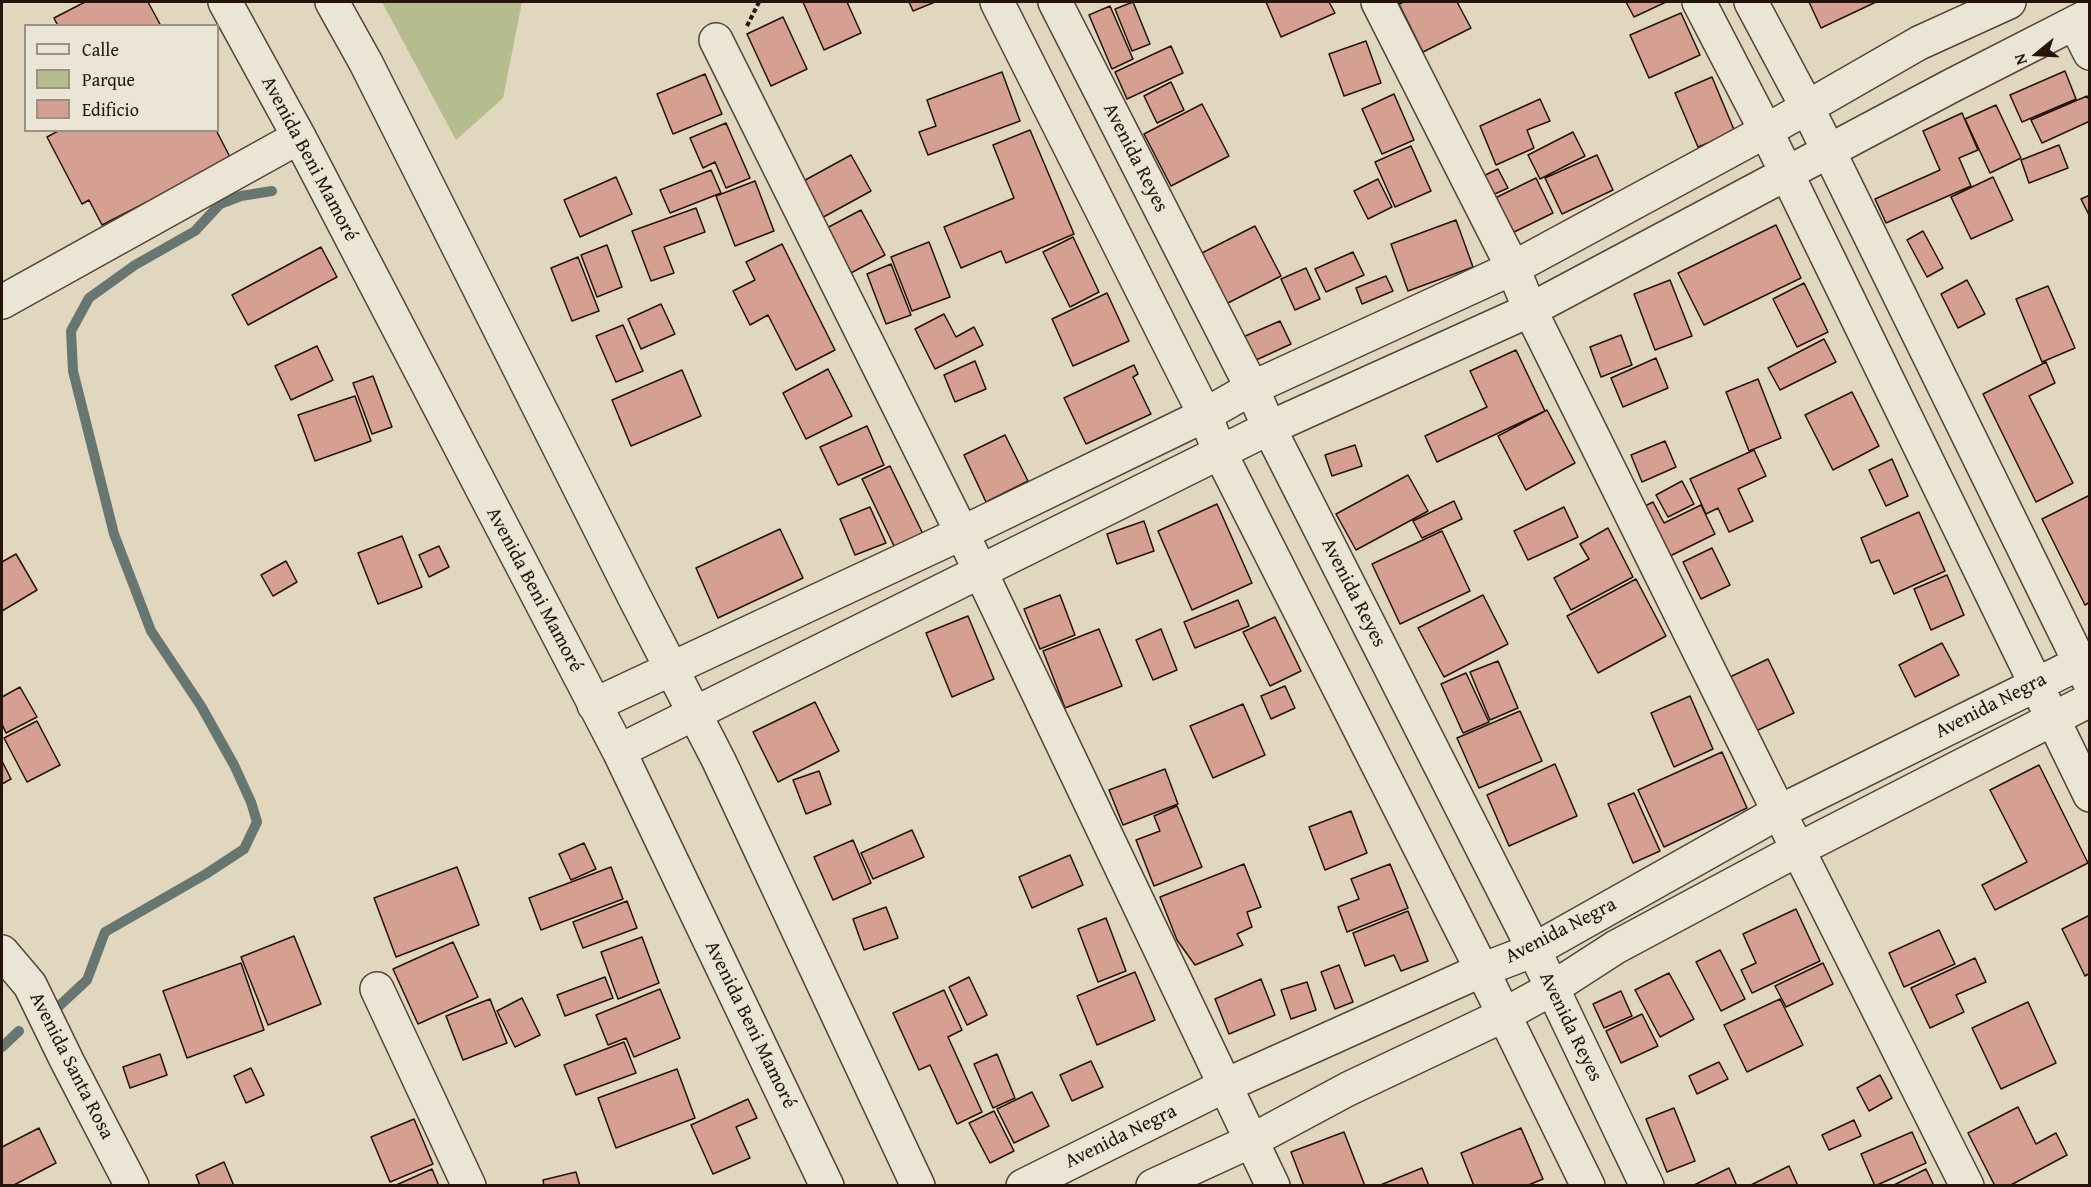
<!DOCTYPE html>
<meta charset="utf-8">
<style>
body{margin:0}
#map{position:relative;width:2091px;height:1187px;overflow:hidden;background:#e0d7be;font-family:"Gentium Book Plus",serif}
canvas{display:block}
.frame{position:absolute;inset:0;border:3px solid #261309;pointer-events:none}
.legend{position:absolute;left:24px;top:24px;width:195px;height:108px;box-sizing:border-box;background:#ebe5d5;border:2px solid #9c9183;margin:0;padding:8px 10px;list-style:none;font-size:18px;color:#261309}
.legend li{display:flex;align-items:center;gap:12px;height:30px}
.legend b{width:30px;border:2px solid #9c9183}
.north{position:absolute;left:2007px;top:24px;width:60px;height:60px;-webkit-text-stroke:4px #ebe5d5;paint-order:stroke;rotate:252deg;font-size:16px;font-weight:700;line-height:24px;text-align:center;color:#261309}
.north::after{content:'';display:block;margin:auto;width:21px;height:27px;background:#261309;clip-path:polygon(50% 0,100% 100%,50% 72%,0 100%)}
</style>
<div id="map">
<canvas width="2091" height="1187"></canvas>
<div class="frame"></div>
<ul class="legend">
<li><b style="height:8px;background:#ebe5d5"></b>Calle</li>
<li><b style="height:16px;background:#b5bd8f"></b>Parque</li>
<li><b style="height:16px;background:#d59f92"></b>Edificio</li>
</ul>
<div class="north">N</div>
</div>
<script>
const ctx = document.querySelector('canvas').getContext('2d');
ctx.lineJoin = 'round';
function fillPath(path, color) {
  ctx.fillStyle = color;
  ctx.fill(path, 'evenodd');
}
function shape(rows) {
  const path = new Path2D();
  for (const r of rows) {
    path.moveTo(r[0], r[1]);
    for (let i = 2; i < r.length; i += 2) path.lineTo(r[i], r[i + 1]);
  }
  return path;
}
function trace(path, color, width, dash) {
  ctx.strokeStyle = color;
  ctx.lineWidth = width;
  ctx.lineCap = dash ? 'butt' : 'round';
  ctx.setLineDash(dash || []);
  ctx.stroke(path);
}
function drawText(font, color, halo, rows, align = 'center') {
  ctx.font = font + ' "Gentium Book Plus",serif';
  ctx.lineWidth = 5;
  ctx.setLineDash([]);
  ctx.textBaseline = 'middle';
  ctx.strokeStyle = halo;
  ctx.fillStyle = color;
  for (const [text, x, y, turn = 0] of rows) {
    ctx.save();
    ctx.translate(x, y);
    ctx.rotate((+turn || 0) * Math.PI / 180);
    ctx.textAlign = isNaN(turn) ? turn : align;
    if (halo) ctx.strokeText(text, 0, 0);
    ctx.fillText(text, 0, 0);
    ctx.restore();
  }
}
const green = shape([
 [382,2,522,2,503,98,456,140]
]);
const stream = shape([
 [58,1007,87,980,105,932,206,874,244,849,257,822,251,802,234,765,201,706,151,631,114,534,73,371,71,331,89,298,135,265,195,231,220,204,241,196,272,191],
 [2,1047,19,1031]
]);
const building = shape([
 [85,2,148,2,161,26,58,26,54,18,85,2],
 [803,2,847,2,861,33,824,50,803,2],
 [909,2,935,2,913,11,909,2],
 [1133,2,1150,44,1132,51,1115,9,1133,2],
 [1266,2,1329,2,1335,13,1281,37,1266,2],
 [1404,2,1457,2,1471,28,1423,52,1399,4,1404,2],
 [1626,2,1666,2,1634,17,1626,2],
 [1809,2,1876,2,1821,28,1809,2],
 [1110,6,1133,59,1112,69,1089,15,1110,6],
 [1681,13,1700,55,1649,78,1630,35,1681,13],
 [783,17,807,69,771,86,747,34,783,17],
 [1366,41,1381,83,1344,96,1329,54,1366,41],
 [1171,46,1183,73,1127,99,1115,72,1171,46],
 [2065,71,2076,99,2022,122,2010,95,2065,71],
 [1002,72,1020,121,928,155,919,132,936,126,927,100,1002,72],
 [705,74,722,114,673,134,657,94,705,74],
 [1712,77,1735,132,1698,147,1675,93,1712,77],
 [1171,82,1184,110,1157,123,1144,96,1171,82],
 [1394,94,1414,140,1382,154,1362,109,1394,94],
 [2087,96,2090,102,2090,121,2042,143,2031,120,2087,96],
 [1540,99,1550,121,1527,130,1534,148,1496,165,1480,126,1540,99],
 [1202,104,1229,156,1171,186,1144,134,1202,104],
 [1996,105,2021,158,1990,173,1965,119,1996,105],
 [1962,113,1978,150,1959,158,1971,186,1886,223,1875,199,1940,170,1923,131,1962,113],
 [726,123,750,178,726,188,715,162,703,168,690,138,726,123],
 [60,130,216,130,231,159,102,225,89,200,82,204,47,137,60,130],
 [1030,130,1074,234,1006,263,1001,251,961,268,944,227,1014,198,993,145,1030,130],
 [1573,132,1585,156,1540,179,1528,155,1573,132],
 [2059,145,2068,168,2029,183,2021,160,2059,145],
 [1411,146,1431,191,1395,207,1375,162,1411,146],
 [851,155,871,191,818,220,798,184,851,155],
 [1597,155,1613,190,1562,214,1545,178,1597,155],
 [1498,169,1508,188,1486,198,1477,179,1498,169],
 [711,170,721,193,670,213,660,190,711,170],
 [616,177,632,214,580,237,564,200,616,177],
 [1993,177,2013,220,1971,239,1951,197,1993,177],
 [1536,178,1553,213,1508,235,1491,200,1536,178],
 [1378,179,1392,207,1368,219,1354,191,1378,179],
 [755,181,774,231,735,246,716,196,755,181],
 [2090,195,2090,217,2081,199,2090,195],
 [696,208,705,232,664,247,674,273,651,281,632,231,696,208],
 [861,210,885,255,847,275,823,230,861,210],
 [1456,220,1473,267,1408,291,1391,244,1456,220],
 [1776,225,1801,278,1704,325,1678,273,1776,225],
 [1255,226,1281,276,1224,305,1198,255,1255,226],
 [1923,231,1943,268,1927,277,1907,240,1923,231],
 [1073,237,1099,292,1070,307,1043,252,1073,237],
 [929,242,950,297,912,311,891,257,929,242],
 [782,244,835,350,796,370,768,315,750,325,733,291,755,280,746,262,782,244],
 [607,245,622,287,597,297,581,255,607,245],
 [321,247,337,277,248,325,232,295,321,247],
 [1353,252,1364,275,1326,292,1315,269,1353,252],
 [578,257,599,311,572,321,551,268,578,257],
 [891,264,911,315,886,324,867,274,891,264],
 [1306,268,1320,299,1295,310,1281,279,1306,268],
 [1386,276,1393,291,1362,304,1356,288,1386,276],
 [1670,280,1692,336,1655,350,1634,294,1670,280],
 [1967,280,1985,314,1958,328,1941,294,1967,280],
 [1804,283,1828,332,1797,347,1773,299,1804,283],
 [2048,286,2075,348,2042,362,2016,299,2048,286],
 [1107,293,1129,341,1073,366,1052,319,1107,293],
 [661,304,675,334,641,349,628,319,661,304],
 [944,314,956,337,974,327,983,345,935,369,915,329,944,314],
 [1280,321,1291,344,1254,361,1243,337,1280,321],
 [623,325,643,371,616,382,596,336,623,325],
 [1621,335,1632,365,1601,377,1590,347,1621,335],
 [1824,339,1836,362,1780,390,1768,368,1824,339],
 [317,346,333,380,291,400,275,366,317,346],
 [1516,350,1545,411,1437,462,1425,436,1487,407,1470,371,1516,350],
 [1656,358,1668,388,1623,407,1611,378,1656,358],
 [975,361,986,389,955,402,944,375,975,361],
 [2046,362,2055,383,2029,396,2073,483,2036,502,1983,394,2046,362],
 [1134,365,1138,374,1133,377,1151,414,1086,444,1064,398,1134,365],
 [828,369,852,416,806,439,783,393,828,369],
 [682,370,701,416,631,446,612,400,682,370],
 [373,376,392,427,372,434,353,383,373,376],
 [1758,379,1781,438,1749,451,1726,392,1758,379],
 [1852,392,1879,446,1833,470,1805,415,1852,392],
 [355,396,371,441,315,461,298,415,355,396],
 [1547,410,1575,463,1526,490,1498,436,1547,410],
 [867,426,884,465,838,485,820,447,867,426],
 [1005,435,1028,481,986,502,964,455,1005,435],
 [1665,441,1676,467,1642,482,1631,455,1665,441],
 [1355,445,1362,466,1332,476,1325,455,1355,445],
 [1754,450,1766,476,1738,489,1753,521,1729,532,1718,508,1706,514,1690,479,1754,450],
 [1892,459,1908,496,1886,506,1869,470,1892,459],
 [890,466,923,534,895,548,862,479,890,466],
 [1408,475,1428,511,1356,550,1336,514,1408,475],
 [1682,481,1694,504,1668,517,1656,495,1682,481],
 [2090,495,2090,602,2085,605,2042,519,2090,495],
 [1454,501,1462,519,1422,538,1413,521,1454,501],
 [1653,502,1664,523,1701,505,1715,534,1668,557,1643,507,1653,502],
 [1217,504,1252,583,1192,610,1158,531,1217,504],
 [870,507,886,543,855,555,840,519,870,507],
 [1564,507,1578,537,1528,560,1514,531,1564,507],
 [1919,512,1945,571,1894,594,1879,560,1871,563,1861,538,1919,512],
 [1144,521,1154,551,1117,564,1107,534,1144,521],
 [1608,528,1633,577,1571,610,1554,578,1589,559,1580,544,1608,528],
 [780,529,803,578,718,618,696,568,780,529],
 [1442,531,1470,591,1400,624,1372,564,1442,531],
 [402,536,422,587,378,604,358,553,402,536],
 [439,546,449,567,429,577,419,555,439,546],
 [1712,548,1730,585,1701,599,1683,562,1712,548],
 [16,554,37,590,2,611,2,562,16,554],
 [286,561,297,582,273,596,261,575,286,561],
 [1947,575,1964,615,1931,630,1914,589,1947,575],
 [1636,579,1666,636,1598,673,1567,616,1636,579],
 [1060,595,1075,635,1040,649,1024,609,1060,595],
 [1483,595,1508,644,1444,677,1418,628,1483,595],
 [1238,600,1249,626,1195,648,1184,622,1238,600],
 [968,616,994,679,952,697,926,633,968,616],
 [1275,617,1301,671,1270,686,1243,632,1275,617],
 [1099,629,1122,686,1065,708,1043,651,1099,629],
 [1161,629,1177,670,1153,680,1136,640,1161,629],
 [1942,643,1959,675,1915,697,1899,665,1942,643],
 [1768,659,1794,713,1756,731,1730,677,1768,659],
 [1498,661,1518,708,1490,720,1470,672,1498,661],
 [1466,673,1489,722,1463,733,1441,684,1466,673],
 [1285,686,1295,708,1271,719,1261,696,1285,686],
 [20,687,37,717,6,733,2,724,2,697,20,687],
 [1690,696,1713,749,1674,767,1651,713,1690,696],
 [815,702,839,751,778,782,753,732,815,702],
 [1243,704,1265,755,1213,778,1190,726,1243,704],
 [1520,711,1542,761,1479,788,1457,738,1520,711],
 [37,721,60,765,27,782,4,738,37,721],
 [1722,752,1747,808,1664,847,1638,790,1722,752],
 [2,761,11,779,2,784,2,761],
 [1555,764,1577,816,1509,846,1487,795,1555,764],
 [2039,765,2088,863,1995,910,1982,885,2027,862,1990,790,2039,765],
 [1165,769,1178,804,1123,825,1109,790,1165,769],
 [819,771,831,804,806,814,793,780,819,771],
 [1634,793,1660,851,1633,863,1608,804,1634,793],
 [1177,806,1202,867,1154,886,1136,840,1160,831,1154,816,1177,806],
 [1351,811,1367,853,1325,870,1309,827,1351,811],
 [912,830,924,857,873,879,861,853,912,830],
 [853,840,871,883,833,900,814,857,853,840],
 [584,843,596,869,571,880,559,854,584,843],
 [1070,855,1083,885,1032,908,1019,877,1070,855],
 [1244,864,1261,907,1247,912,1252,927,1237,934,1243,945,1195,965,1177,940,1160,897,1244,864],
 [1390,864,1408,908,1347,932,1338,907,1359,899,1351,879,1390,864],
 [457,867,479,925,396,957,374,898,457,867],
 [611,867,623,899,541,930,529,898,611,867],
 [627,901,637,928,583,948,573,922,627,901],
 [886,907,898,938,864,950,853,919,886,907],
 [1796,909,1820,961,1752,993,1741,970,1756,963,1743,934,1796,909],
 [1408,911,1428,961,1401,971,1394,955,1365,966,1353,933,1408,911],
 [2090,915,2090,973,2085,976,2062,929,2090,915],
 [1106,918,1126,971,1098,982,1078,929,1106,918],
 [1939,930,1955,964,1904,987,1889,953,1939,930],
 [294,936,321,1004,268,1025,241,957,294,936],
 [642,937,659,983,618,999,601,952,642,937],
 [453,942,478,997,418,1024,393,969,453,942],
 [1720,950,1745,999,1721,1011,1696,962,1720,950],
 [1975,958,1986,982,1956,995,1964,1012,1930,1028,1911,988,1975,958],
 [241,963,264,1030,187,1058,163,991,241,963],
 [1823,963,1833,984,1786,1007,1775,986,1823,963],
 [1339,965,1353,1002,1335,1009,1321,972,1339,965],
 [1135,972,1155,1020,1097,1045,1077,996,1135,972],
 [1669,973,1694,1019,1660,1037,1635,990,1669,973],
 [605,977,613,998,565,1016,557,995,605,977],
 [969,977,987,1015,967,1025,949,987,969,977],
 [1261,979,1275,1015,1229,1034,1215,999,1261,979],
 [1307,982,1316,1010,1291,1019,1281,990,1307,982],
 [660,989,680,1038,634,1057,626,1038,608,1045,596,1015,660,989],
 [944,990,962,1030,948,1037,982,1112,957,1124,930,1065,919,1070,893,1013,944,990],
 [1621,991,1632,1016,1604,1028,1593,1004,1621,991],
 [522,998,540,1035,515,1047,497,1011,522,998],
 [490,999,507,1043,463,1060,446,1016,490,999],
 [1780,999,1803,1045,1747,1072,1724,1025,1780,999],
 [2028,1002,2056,1063,2001,1089,1972,1028,2028,1002],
 [1642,1014,1658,1046,1621,1063,1606,1031,1642,1014],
 [624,1042,636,1073,576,1095,564,1065,624,1042],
 [160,1054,167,1075,130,1088,123,1067,160,1054],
 [997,1054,1015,1098,993,1108,974,1064,997,1054],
 [1091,1061,1103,1087,1072,1101,1060,1075,1091,1061],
 [1719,1062,1728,1079,1697,1094,1689,1076,1719,1062],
 [251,1068,264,1095,246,1103,234,1076,251,1068],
 [677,1069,695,1118,616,1148,598,1098,677,1069],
 [1880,1075,1892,1098,1869,1111,1857,1088,1880,1075],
 [1032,1092,1049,1126,1014,1143,997,1109,1032,1092],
 [748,1099,757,1118,736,1127,750,1158,713,1174,691,1125,748,1099],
 [2018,1107,2036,1144,2056,1133,2067,1155,2009,1186,1995,1186,1968,1133,2018,1107],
 [1674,1108,1695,1161,1667,1172,1646,1119,1674,1108],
 [994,1111,1014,1151,990,1163,969,1123,994,1111],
 [414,1119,433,1164,390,1182,371,1137,414,1119],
 [1854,1120,1861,1136,1829,1150,1822,1135,1854,1120],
 [39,1128,56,1163,12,1186,2,1186,2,1147,39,1128],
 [1521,1128,1543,1179,1526,1186,1474,1186,1461,1153,1521,1128],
 [1344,1132,1365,1186,1304,1186,1291,1152,1344,1132],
 [1912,1132,1926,1163,1875,1186,1861,1154,1912,1132],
 [224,1162,234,1186,200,1186,196,1175,224,1162],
 [1789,1166,1798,1186,1749,1186,1789,1166],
 [1422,1168,1429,1186,1378,1186,1422,1168],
 [1729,1168,1737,1186,1692,1186,1729,1168],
 [432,1169,439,1186,394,1186,432,1169],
 [1926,1169,1934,1186,1892,1186,1926,1169],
 [576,1172,580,1186,544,1186,543,1180,576,1172]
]);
const path = shape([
 [747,26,759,2]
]);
const minor = shape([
 [225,2,299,137,619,751,827,1186],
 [332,2,366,63,635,598,719,761,918,1186],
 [997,2,1205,415,1220,453,1482,970,1588,1186],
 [1055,2,1252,388,1269,428,1534,950,1647,1186],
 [1378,2,1513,268,1530,310,1779,812,1967,1186],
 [1699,2,1766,131,2090,795],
 [1751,2,1807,107,2089,681],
 [2075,23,2090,53],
 [716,40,962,533,1273,1186],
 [2,302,299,137],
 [594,705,962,533,1205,415,1252,388,1513,268,1766,131,1919,43,2009,2],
 [619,751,1269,428,1530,310,1951,86,2090,15],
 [2,952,30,985,67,1061,132,1186],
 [377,989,469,1186],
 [1023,1186,1224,1086,1482,970,1534,950,1779,812,2090,658],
 [1153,1186,1251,1141,1348,1089,1504,1015,1551,989,1616,947,1799,849,2090,700]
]);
const streetNames = [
 ["Avenida Reyes",1135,158,63],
 ["Avenida Beni Mamoré",309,159,62],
 ["Avenida Beni Mamoré",534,590,62],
 ["Avenida Reyes",1353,593,63],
 ["Avenida Negra",1991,706,-27],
 ["Avenida Negra",1561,931,-27],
 ["Avenida Beni Mamoré",750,1025,64],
 ["Avenida Reyes",1570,1027,64],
 ["Avenida Santa Rosa",71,1066,63],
 ["Avenida Negra",1121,1137,-26]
];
fillPath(green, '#b5bd8f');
trace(stream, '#687671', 10);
fillPath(building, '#d59f92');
trace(building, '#261309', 1.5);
trace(minor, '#544436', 36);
trace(path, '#261309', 4, [4.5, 3]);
trace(minor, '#ebe5d5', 33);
drawText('20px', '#261309', '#ebe5d5', streetNames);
</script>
